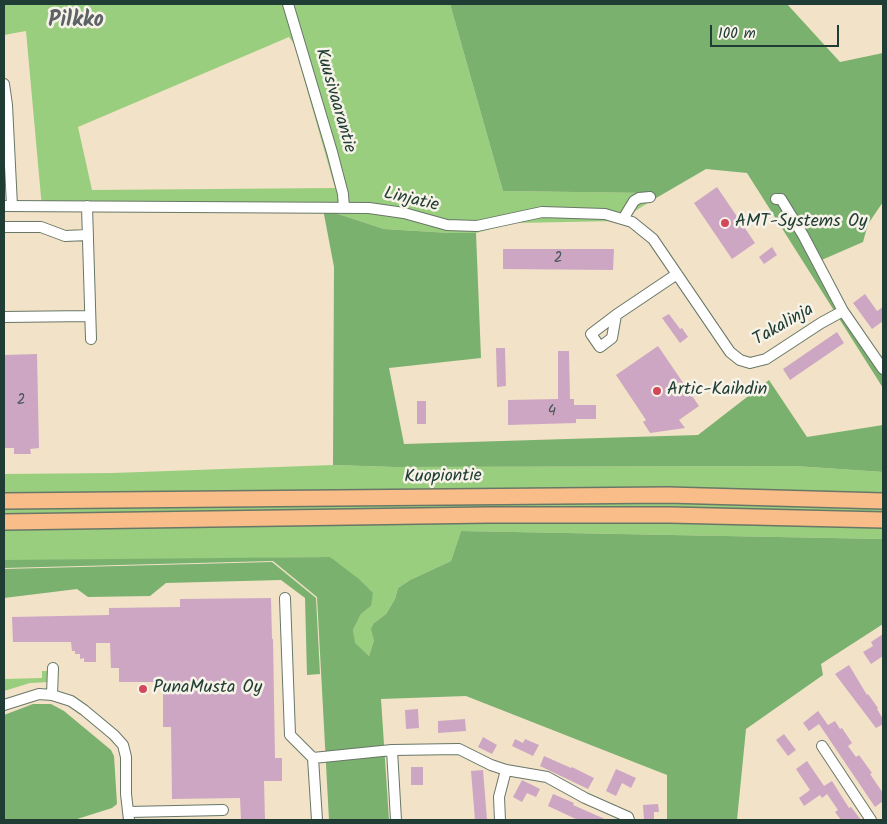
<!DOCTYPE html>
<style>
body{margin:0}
#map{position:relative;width:887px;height:824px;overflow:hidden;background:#f2e2c7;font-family:Kalam,sans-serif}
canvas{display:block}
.frame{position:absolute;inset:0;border:5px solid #1f3d34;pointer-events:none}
.scale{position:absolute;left:710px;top:25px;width:129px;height:22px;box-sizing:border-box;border:2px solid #1f3d34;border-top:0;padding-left:6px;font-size:15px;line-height:18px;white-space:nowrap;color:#1f3d34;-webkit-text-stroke:4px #f7f3e8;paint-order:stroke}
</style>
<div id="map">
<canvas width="887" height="824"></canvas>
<div class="frame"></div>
<div class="scale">100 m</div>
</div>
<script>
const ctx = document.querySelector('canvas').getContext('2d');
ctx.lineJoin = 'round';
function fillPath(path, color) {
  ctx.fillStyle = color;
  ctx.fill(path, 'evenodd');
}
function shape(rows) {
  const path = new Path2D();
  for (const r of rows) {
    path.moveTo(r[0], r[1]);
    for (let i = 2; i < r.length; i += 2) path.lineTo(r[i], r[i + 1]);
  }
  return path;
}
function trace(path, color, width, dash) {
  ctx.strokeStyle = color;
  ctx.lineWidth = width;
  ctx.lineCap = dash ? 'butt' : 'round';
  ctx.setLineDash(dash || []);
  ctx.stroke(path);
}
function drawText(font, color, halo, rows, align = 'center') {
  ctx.font = font + ' Kalam,sans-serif';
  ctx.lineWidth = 5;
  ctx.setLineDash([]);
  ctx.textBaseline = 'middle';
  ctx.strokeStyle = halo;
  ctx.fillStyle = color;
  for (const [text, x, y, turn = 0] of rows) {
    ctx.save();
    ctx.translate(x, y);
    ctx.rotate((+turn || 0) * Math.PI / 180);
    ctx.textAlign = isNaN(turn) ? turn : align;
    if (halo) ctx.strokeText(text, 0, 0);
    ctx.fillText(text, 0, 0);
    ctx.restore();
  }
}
const green = shape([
 [4,4,450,4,503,191,647,193,651,201,619,221,513,223,476,233,450,233,384,229,323,209,42,208,26,31,4,35],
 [289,37,294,44,335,188,92,190,78,127],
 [333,465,395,467,795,466,883,472,883,539,461,531,451,561,410,580,398,588,395,599,386,614,374,623,374,640,369,656,354,643,353,630,361,614,371,606,330,557,4,562,4,474,113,473],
 [42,671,48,671,49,673,50,682,30,683,4,691,4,679,42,678]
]);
const forest = shape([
 [450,4,787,4,840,62,883,53,883,202,868,224,863,242,817,262,883,369,883,388,747,173,706,169,651,201,647,193,503,191],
 [323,209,384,229,450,233,476,233,481,358,389,368,404,444,698,435,769,380,807,437,883,425,883,472,795,466,395,467,333,465,334,267],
 [461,531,883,539,883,624,821,664,823,675,746,729,737,820,667,820,667,775,466,696,381,699,389,820,329,820,317,597,273,561,4,568,4,560,330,557,359,579,373,593,371,606,361,614,353,630,355,643,369,656,374,640,371,629,374,623,386,614,395,599,398,588,410,580,451,561],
 [272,562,316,598,320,674,307,675,305,598,281,580,166,583,150,596,88,597,77,589,4,598,4,569],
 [33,704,51,704,64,711,111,750,114,756,117,804,112,808,74,820,5,820,4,715]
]);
const building = shape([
 [717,187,755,243,732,259,694,203],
 [772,247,777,255,764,264,759,257],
 [503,249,614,249,613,270,503,269],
 [865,294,877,311,883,307,883,321,872,329,853,303],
 [669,314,680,329,682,328,688,337,680,343,662,318],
 [837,332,844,343,790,380,783,369],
 [658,346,699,406,679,420,685,428,650,433,643,422,646,420,616,375],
 [496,348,505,348,506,386,497,387],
 [558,351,569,351,570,399,574,399,574,405,596,405,596,419,576,419,576,423,508,425,508,400,558,399],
 [37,354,39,448,30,449,31,454,14,454,14,448,4,448,4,355],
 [417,401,426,401,426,424,417,424],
 [271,598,272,639,273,639,275,758,282,758,282,781,264,781,265,820,241,820,240,798,172,799,171,727,163,727,163,687,158,687,158,682,119,682,119,668,111,668,110,643,96,643,96,662,84,662,84,658,80,659,80,654,75,654,75,651,72,651,71,642,13,642,12,617,109,615,109,608,180,607,180,599],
 [883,634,883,656,871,664,863,652,873,646,871,642],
 [849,665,867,695,868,694,878,708,877,709,883,719,883,724,876,728,835,674],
 [418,709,419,728,406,729,405,710],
 [818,711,828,725,835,721,840,729,842,728,852,743,848,746,856,757,859,755,872,773,870,774,883,793,883,801,875,807,819,724,809,731,803,723],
 [465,719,466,731,438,733,438,721],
 [784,734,796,750,788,756,776,740],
 [483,737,497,745,492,754,478,747],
 [515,739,523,743,525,739,539,745,533,756,512,746],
 [544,756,571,768,572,767,594,778,588,789,540,766],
 [807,761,824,786,832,781,849,808,851,807,861,820,841,820,835,812,838,810,827,794,822,798,820,795,804,806,799,798,810,790,796,769],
 [411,767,423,767,423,785,411,785],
 [616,769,636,778,631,788,622,783,616,796,606,791],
 [483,770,487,820,475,820,471,771],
 [522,780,540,789,536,797,527,793,522,802,513,797],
 [553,794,574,803,573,805,607,820,578,820,548,806],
 [658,804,659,812,654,812,654,820,644,820,643,805]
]);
const minor = shape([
 [288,4,332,152,343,194,344,208],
 [4,84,7,105,12,206],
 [776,199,781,199,803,235,843,311,883,369],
 [4,206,369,208,404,213,447,225,477,226,542,212,605,214,632,222,653,239,730,352,740,360,750,363,766,359,821,323,843,311],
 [87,206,91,339],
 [623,219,634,201,639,198,650,197],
 [4,227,41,227,65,236,88,235],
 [616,315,612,338,600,347,591,334,616,315,677,274],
 [4,317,90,316],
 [285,598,290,735,313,758,317,820],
 [52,695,53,668],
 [4,705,39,694,52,695,71,701,84,710,114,735,123,745,126,757,126,794,129,820],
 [822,746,871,820],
 [392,750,396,820],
 [313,758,392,750,459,749,491,765,506,770,547,777,585,798,628,817,629,820],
 [128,812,223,810],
 [500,820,499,797,506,770]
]);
const highway = shape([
 [4,501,668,495,883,501],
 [4,522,489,515,670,515,883,520]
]);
const markers = [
 [725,223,5,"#d1495b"],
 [657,391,5,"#d1495b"],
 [143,689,5,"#d1495b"]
];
const numberNames = [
 ["2",558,259],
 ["2",21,401],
 ["4",552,412]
];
const streetNames = [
 ["Kuusivaarantie",334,101,74],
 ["Linjatie",411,201,13],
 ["Takalinja",784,326,-30],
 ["Kuopiontie",443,478,-1]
];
const poiNames = [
 ["AMT-Systems Oy",735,223],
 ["Artic-Kaihdin",667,391],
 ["PunaMusta Oy",153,689]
];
const districtNames = [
 ["Pilkko",76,22]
];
fillPath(green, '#99ce7f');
fillPath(forest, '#7ab16e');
fillPath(building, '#cda6c3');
trace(minor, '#697767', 12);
trace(highway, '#697767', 18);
trace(minor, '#fff', 10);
trace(highway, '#f8bd89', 15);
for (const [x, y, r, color] of markers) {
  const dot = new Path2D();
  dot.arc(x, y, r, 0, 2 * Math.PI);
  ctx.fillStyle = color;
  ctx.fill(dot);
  trace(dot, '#f7f3e8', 2);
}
drawText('15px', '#4a5758', null, numberNames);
drawText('18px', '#1f3d34', '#f7f3e8', streetNames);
drawText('18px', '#1f3d34', '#f7f3e8', poiNames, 'left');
drawText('bold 22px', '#5c6266', '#f7f3e8', districtNames);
</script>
